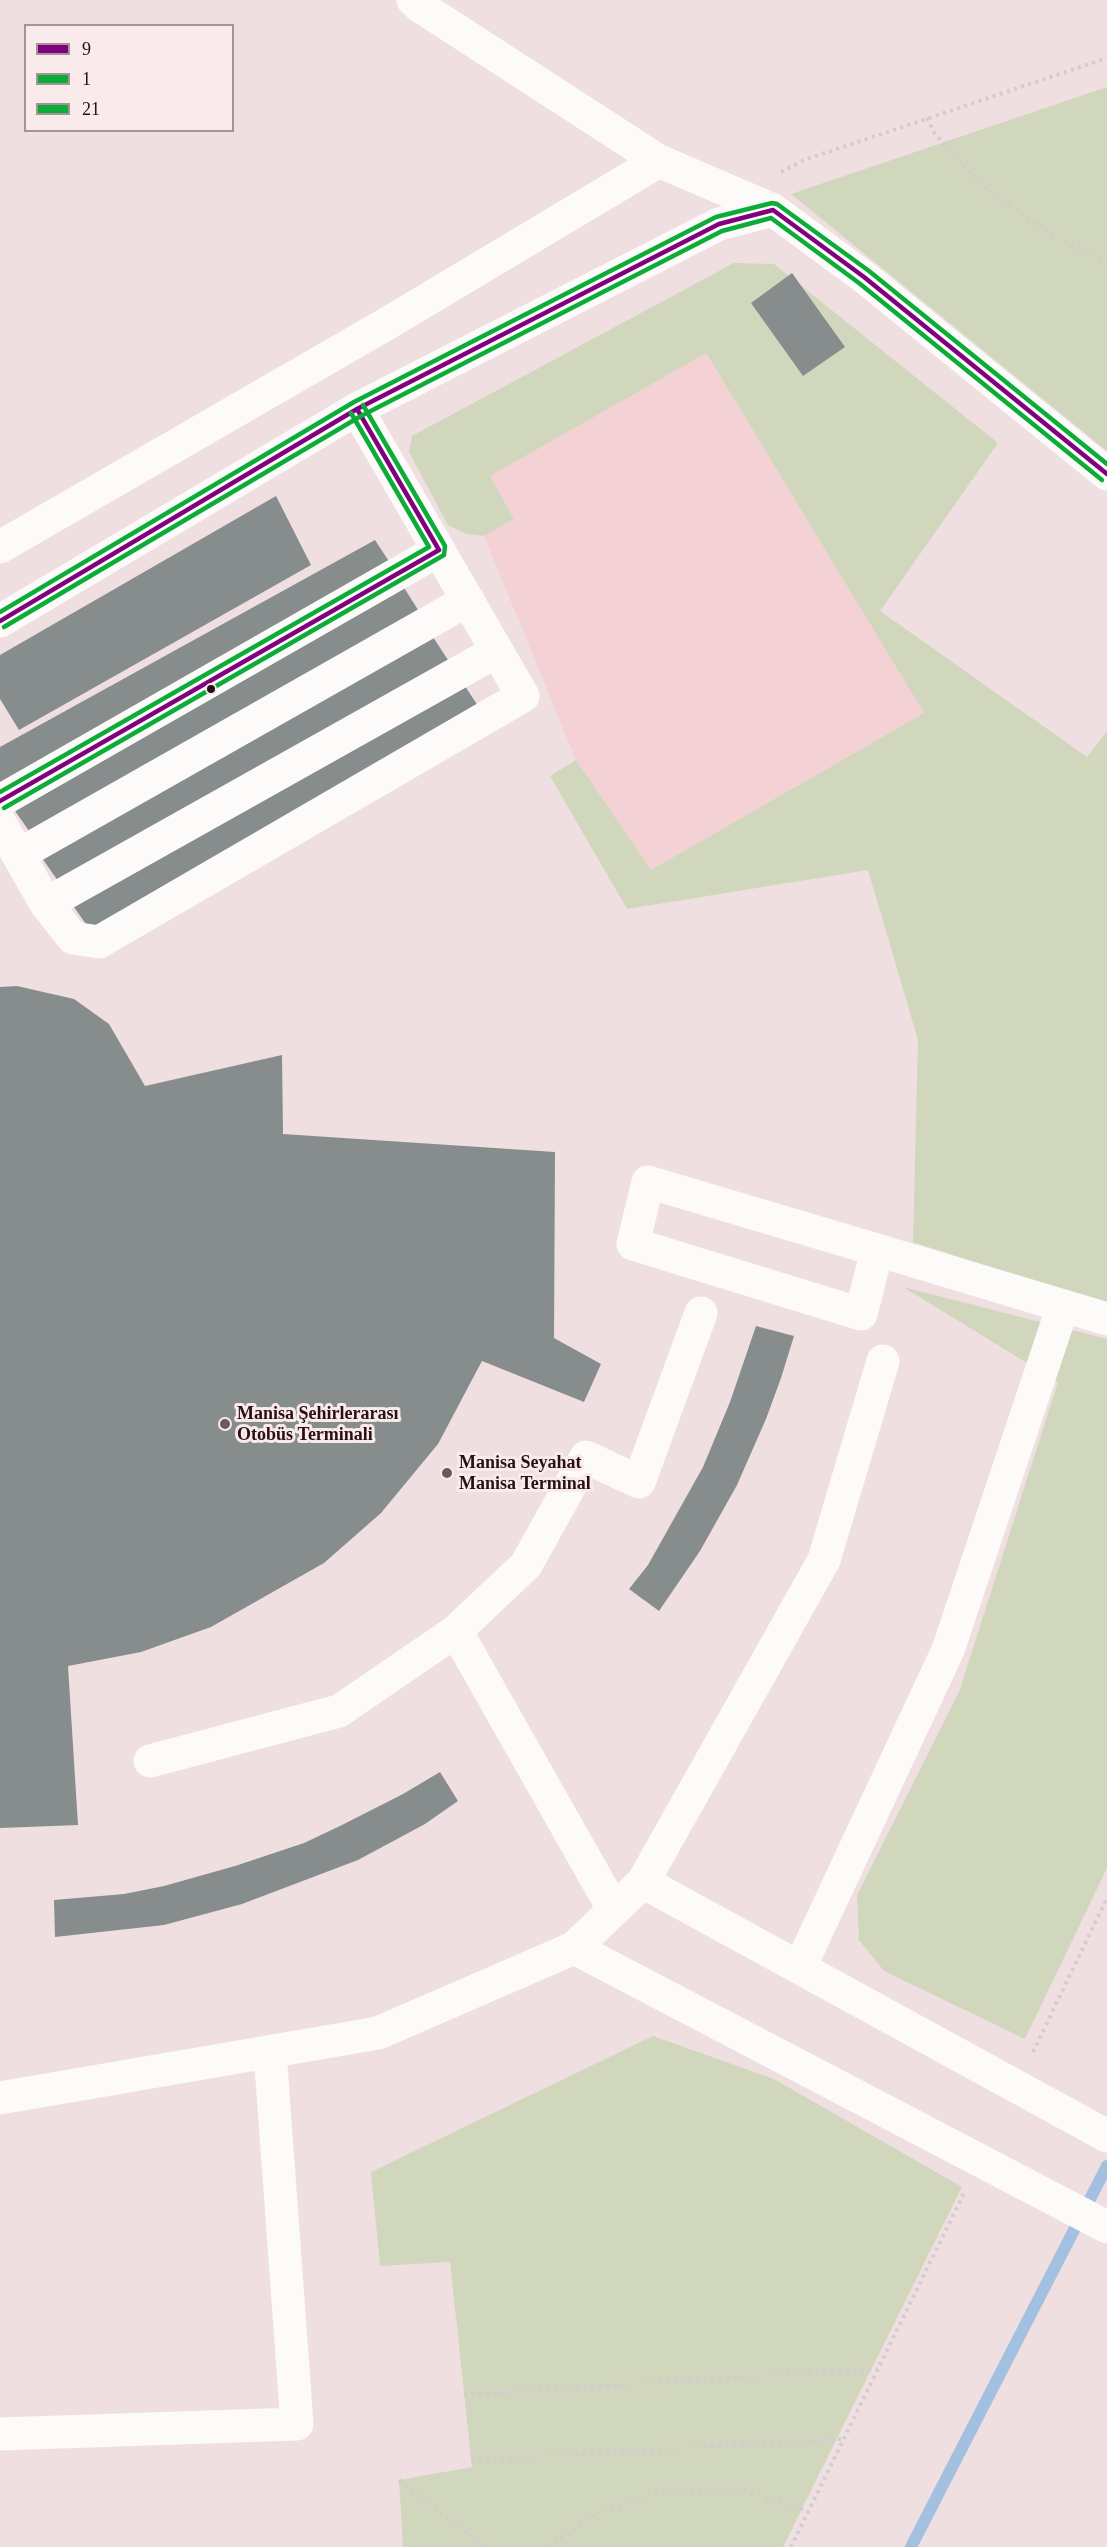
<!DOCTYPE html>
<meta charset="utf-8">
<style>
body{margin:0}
#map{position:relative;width:1107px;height:2547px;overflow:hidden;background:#f0dfe1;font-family:Georgia,serif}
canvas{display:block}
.legend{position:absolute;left:24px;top:24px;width:210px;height:108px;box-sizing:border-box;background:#f9eaec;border:2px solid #a59396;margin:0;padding:8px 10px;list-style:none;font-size:18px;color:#281014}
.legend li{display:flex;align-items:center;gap:12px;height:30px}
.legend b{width:30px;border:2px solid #a59396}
</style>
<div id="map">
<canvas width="1107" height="2547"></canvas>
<ul class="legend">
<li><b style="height:8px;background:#800080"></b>9</li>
<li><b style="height:8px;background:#0bac37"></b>1</li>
<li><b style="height:8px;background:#0bac37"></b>21</li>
</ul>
</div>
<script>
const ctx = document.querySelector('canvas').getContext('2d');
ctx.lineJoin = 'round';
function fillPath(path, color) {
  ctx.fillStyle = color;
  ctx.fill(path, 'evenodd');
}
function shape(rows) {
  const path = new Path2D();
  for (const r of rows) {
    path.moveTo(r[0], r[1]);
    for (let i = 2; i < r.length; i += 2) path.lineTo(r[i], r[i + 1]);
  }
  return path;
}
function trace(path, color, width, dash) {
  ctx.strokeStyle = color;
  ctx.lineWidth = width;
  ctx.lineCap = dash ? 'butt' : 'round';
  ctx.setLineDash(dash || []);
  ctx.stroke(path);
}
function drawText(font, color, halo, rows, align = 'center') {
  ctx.font = font + ' Georgia,serif';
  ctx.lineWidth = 6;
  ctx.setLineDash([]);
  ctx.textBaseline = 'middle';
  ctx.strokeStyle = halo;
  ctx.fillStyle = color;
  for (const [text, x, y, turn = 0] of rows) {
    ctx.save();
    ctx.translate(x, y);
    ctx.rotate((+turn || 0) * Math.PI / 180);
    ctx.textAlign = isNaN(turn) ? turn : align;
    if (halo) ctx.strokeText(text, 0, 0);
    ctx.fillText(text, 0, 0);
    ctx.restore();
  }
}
const built = shape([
 [705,352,924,713,651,870,576,760,484,536,514,519,490,476]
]);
const green = shape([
 [1107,87,1107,451,791,194],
 [734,263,774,264,998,443,880,611,1087,757,1107,731,1107,1305,913,1242,918,1040,868,870,627,909,550,776,576,760,651,870,924,713,706,353,490,476,514,519,484,536,466,534,448,525,409,452,412,436],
 [903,1287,1107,1339,1107,1868,1025,2039,884,1971,859,1940,857,1895,959,1692,1058,1382],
 [653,2036,774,2079,962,2187,783,2547,403,2547,399,2480,472,2467,450,2262,380,2266,371,2172]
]);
const stream = shape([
 [911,2547,1107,2166]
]);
const building = shape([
 [792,273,845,347,803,376,751,303],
 [276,496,311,565,19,730,0,699,0,655],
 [375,540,394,569,0,783,0,747],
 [401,583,420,613,34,838,8,801],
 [431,634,450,663,63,888,37,851],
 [463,683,482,712,95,937,69,900],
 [17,986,74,999,109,1024,145,1086,282,1055,283,1134,555,1152,554,1338,601,1364,584,1402,482,1361,438,1444,381,1513,324,1563,211,1627,141,1652,68,1666,78,1825,0,1828,0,987],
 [756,1326,794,1336,781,1378,766,1419,737,1485,700,1551,659,1611,629,1589,648,1565,703,1467,730,1402],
 [440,1772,458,1801,425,1824,358,1860,242,1904,164,1925,55,1937,54,1900,124,1894,164,1886,235,1866,304,1843,340,1826,403,1794]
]);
const path = shape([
 [927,118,935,134,983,186,1055,238,1107,261],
 [781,172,804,160,1107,58],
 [1033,2052,1107,1898],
 [464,2395,877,2369],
 [471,2460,843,2439],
 [399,2480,485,2547],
 [548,2547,598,2512,670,2489,738,2489,808,2511],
 [791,2547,964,2193]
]);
const minor = shape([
 [413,0,421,7,659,161,773,210,864,277,1107,474],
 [0,547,388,323,659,161],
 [0,621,357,409,719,224,773,210],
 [0,801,439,550],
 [0,823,46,904,73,938,99,942,523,696,357,409],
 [18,855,468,600],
 [46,904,497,651],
 [877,1250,861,1314,633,1244,648,1182,877,1250,1107,1319],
 [456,1631,614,1910],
 [150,1761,339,1711,456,1631,526,1565,586,1457,639,1482,701,1313],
 [643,1882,1107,2136],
 [574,1948,1107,2227],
 [800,1967,948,1650,1063,1306],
 [0,2098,378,2033,574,1948,643,1882,824,1560,883,1361],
 [0,2434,297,2424,270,2052]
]);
const bus1 = shape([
 [357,409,439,550],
 [0,621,357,409,719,224,773,210,864,277,1107,474],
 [0,801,439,550]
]);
const bus2 = shape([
 [4,627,361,416,722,231,771,218,859,283,1102,480],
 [4,808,444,555,445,546,363,405]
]);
const bus3 = shape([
 [0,612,354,402,716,217,772,203,777,204,869,271,1107,464],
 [0,792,429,547,351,413]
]);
const markers = [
 [211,689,5,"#281014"],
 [225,1424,6,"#6e585c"],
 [447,1473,6,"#6e585c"]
];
const poiNames = [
 ["Manisa Şehirlerarası",237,1414],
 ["Otobüs Terminali",237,1435],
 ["Manisa Seyahat",459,1463],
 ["Manisa Terminal",459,1484]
];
fillPath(built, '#f3d1d5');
fillPath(green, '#d1d7bd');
trace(stream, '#a4c0e1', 12);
fillPath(building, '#878d8d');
trace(path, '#d2cdcd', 4, [3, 4.5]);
trace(minor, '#fdfafa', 33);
trace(bus1, '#800080', 4.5);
trace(bus2, '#0bac37', 4.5);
trace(bus3, '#0bac37', 4.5);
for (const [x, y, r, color] of markers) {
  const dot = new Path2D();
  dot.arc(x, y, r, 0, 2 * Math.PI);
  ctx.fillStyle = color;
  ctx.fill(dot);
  trace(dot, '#f9eaec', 2);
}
drawText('bold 18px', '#281014', '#f9eaec', poiNames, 'left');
</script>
